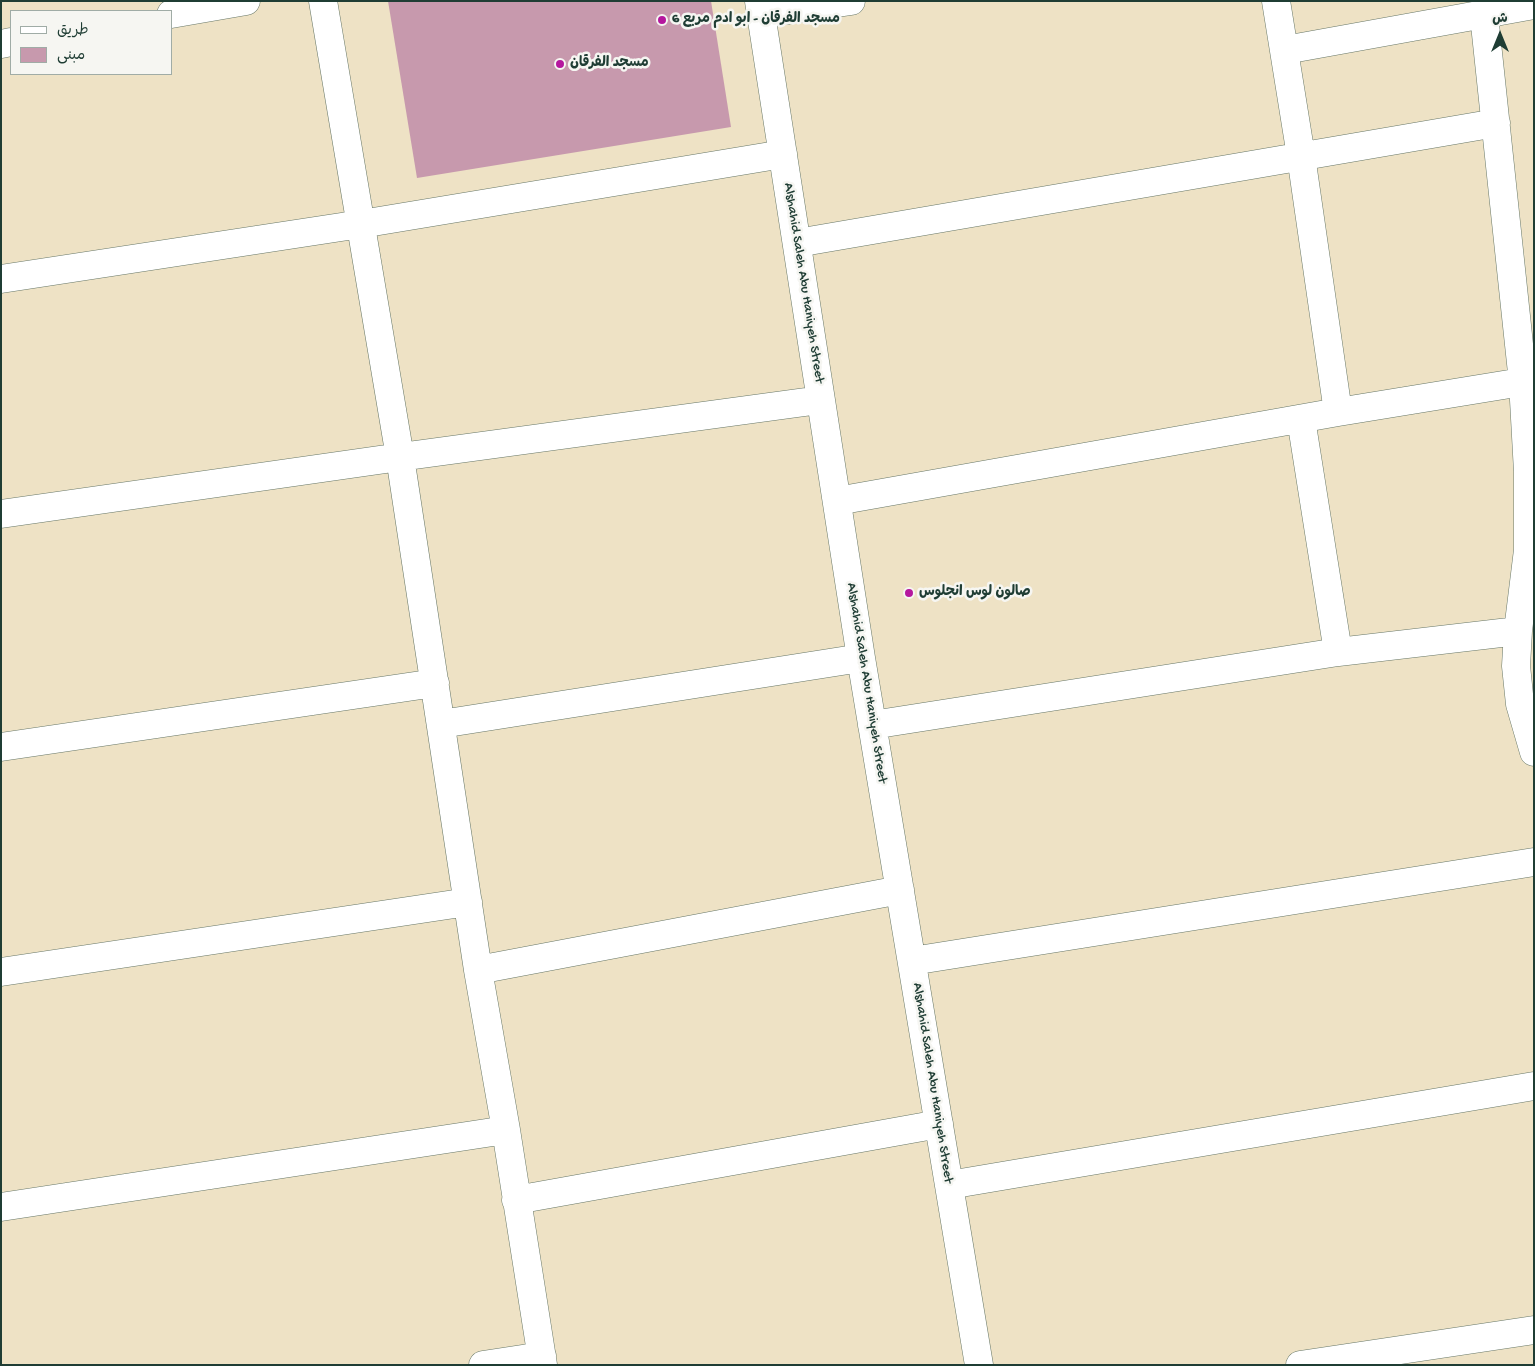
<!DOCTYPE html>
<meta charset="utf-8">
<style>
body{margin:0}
#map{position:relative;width:1535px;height:1366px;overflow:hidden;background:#eee2c5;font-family:"Gochi Hand","Playpen Sans Arabic",sans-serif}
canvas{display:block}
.frame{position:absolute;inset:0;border:2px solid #1f3d34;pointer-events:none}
.legend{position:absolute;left:10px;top:10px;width:162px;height:65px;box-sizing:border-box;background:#f6f6f2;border:1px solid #a0aca6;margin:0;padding:6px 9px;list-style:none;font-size:15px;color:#1f3d34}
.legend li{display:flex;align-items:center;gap:10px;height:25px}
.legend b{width:25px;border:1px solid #a0aca6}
.north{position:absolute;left:1475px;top:10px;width:50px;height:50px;-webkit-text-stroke:4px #f6f6f2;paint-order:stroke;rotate:0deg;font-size:14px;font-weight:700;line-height:20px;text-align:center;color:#1f3d34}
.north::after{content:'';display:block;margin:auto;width:18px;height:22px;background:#1f3d34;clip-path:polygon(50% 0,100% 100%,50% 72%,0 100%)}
</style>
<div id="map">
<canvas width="1535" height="1366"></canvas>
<div class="frame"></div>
<ul class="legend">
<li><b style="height:6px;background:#fff"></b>طريق</li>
<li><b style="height:14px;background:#c799ad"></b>مبنى</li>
</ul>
<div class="north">ش</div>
</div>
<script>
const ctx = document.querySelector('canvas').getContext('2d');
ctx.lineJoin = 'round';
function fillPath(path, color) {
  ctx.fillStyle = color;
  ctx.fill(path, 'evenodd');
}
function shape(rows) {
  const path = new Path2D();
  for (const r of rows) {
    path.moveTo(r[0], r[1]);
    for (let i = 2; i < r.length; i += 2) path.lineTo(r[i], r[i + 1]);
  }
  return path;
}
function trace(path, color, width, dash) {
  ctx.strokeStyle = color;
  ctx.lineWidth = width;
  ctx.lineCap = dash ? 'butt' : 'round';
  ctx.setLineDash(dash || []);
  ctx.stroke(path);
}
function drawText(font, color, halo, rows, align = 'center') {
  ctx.font = font + ' "Gochi Hand","Playpen Sans Arabic",sans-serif';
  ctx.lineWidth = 5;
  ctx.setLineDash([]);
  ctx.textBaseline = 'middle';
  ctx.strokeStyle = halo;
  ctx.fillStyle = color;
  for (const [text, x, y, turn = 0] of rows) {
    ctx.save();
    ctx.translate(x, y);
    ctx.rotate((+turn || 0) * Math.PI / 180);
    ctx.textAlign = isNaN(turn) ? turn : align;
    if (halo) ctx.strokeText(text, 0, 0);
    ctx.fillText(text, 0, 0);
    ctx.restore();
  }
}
const building = shape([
 [388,1,711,1,731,127,417,178]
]);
const street = shape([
 [323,1,400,457,478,970,506,1130,543,1365],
 [759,1,861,658,979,1365],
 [1276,1,1301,156,1338,412],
 [171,14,246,1],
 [761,14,851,1],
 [1484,15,1523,382,1528,472,1528,550,1518,631,1516,666,1520,704,1534,752],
 [1,44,11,42],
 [1285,50,1534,5],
 [797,243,1496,123],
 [1,279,361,224,783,154],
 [1301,419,1338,652],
 [837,501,1338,412,1534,380],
 [1,514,400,457,820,400],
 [441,724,861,658],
 [872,725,1338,652,1518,631],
 [1,747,435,683],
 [912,961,1534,862],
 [478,970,900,890],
 [1,972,468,902],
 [949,1185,1534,1086],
 [516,1200,939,1124],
 [1,1207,506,1130],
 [483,1365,542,1356],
 [1300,1365,1534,1330]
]);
const markers = [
 [662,20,5,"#b5179e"],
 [560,64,5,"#b5179e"],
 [909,593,5,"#b5179e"]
];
const poiNames = [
 ["مسجد الفرقان - ابو ادم مربع 6",672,20],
 ["مسجد الفرقان",570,64],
 ["صالون لوس انجلوس",919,593]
];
const streetNames = [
 ["Alshahid Saleh Abu Haniyeh Street",803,283,81],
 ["Alshahid Saleh Abu Haniyeh Street",866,683,81],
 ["Alshahid Saleh Abu Haniyeh Street",932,1083,81]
];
fillPath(building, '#c799ad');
trace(street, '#677767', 29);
trace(street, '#fff', 28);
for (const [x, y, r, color] of markers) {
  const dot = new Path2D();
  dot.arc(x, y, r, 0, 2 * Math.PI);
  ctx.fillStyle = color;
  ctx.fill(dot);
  trace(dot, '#f6f6f2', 2);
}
drawText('bold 14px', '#1f3d34', '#f6f6f2', poiNames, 'left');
drawText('14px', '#1f3d34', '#f6f6f2', streetNames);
</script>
